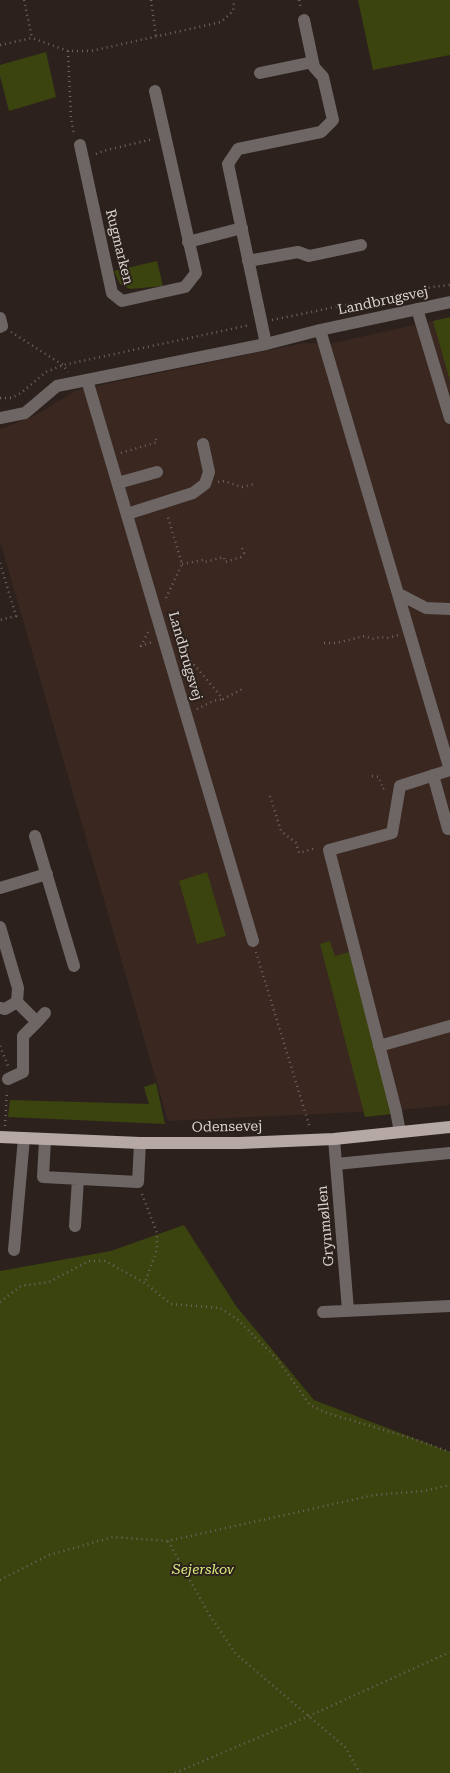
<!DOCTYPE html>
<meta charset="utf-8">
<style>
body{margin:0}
canvas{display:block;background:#2c211c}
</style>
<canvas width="450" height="1773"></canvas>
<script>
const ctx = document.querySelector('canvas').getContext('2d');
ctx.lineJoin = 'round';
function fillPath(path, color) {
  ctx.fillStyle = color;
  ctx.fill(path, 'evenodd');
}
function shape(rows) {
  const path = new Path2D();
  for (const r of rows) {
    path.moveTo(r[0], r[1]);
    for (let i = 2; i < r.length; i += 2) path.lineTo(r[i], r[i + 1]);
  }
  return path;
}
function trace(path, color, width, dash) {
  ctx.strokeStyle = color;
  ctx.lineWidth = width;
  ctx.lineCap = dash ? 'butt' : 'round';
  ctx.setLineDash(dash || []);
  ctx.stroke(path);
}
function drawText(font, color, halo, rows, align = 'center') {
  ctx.font = font + ' "Roboto Serif",serif';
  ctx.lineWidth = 4;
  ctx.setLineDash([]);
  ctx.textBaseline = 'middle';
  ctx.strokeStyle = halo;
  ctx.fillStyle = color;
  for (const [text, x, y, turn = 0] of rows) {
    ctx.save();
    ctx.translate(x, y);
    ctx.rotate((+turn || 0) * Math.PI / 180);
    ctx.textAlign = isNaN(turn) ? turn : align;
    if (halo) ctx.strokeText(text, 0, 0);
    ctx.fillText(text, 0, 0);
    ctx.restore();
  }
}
const built = shape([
 [450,317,450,1105,400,1110,168,1121,0,541,0,429,34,416,77,390,304,343,329,344]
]);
const green = shape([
 [358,0,450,0,450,55,373,70],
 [46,52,56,97,9,111,0,76,0,65],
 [157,261,163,286,130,289,120,284,114,271],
 [450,317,450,381,433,321],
 [207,872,226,936,197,944,179,881],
 [330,941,335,956,349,952,392,1114,365,1117,320,944],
 [156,1083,165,1124,8,1117,10,1100,149,1104,144,1087],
 [184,1225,236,1306,314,1400,450,1452,450,1773,0,1773,0,1271,111,1251]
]);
const path = shape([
 [24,0,32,38],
 [151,0,156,36],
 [299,0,301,8],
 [0,45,32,38,68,51,91,51,221,22,233,11,234,0],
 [68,51,71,118,74,134],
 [96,154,103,151,153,139],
 [272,320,432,287,450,285],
 [11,332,63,365,68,372],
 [0,398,11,398,21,393,46,372,63,365,250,325],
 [121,453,157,442,155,436],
 [218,482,224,481,242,487,255,484],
 [0,563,16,616,0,620],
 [182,564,203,560,205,562,224,557,225,562,241,557,244,553,242,548],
 [166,598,182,564,167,514],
 [148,632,141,646,152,642],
 [324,643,336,643,365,636,372,639,381,637,387,638,399,635],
 [181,649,223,699,243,689],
 [197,709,213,701,223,699],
 [372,776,379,777,383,789,386,788],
 [270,796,281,831,296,843,299,853,316,848],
 [256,952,310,1128],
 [0,1046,8,1066],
 [5,1126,7,1091],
 [142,1194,157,1233,157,1249,145,1283],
 [0,1302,21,1286,49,1282,89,1261,105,1261,145,1283,171,1304,220,1308,237,1319,277,1359,310,1405,327,1413,414,1439,450,1452],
 [168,1541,210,1616,236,1654,345,1747,360,1773],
 [0,1580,49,1555,113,1537,168,1541,374,1495,424,1491,450,1485],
 [175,1773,309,1716,450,1652]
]);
const minor = shape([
 [260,73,313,62],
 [80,145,112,293,122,301,185,287,196,273,155,91],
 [188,242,242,228],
 [248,261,298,252,309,256,361,245],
 [417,309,450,418],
 [0,318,2,326,0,327],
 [320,330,450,770,400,786,392,833,329,850,396,1111,400,1132],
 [266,344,228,164,238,149,321,132,333,120,323,77,314,67,304,20],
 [87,380,253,941],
 [0,418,25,413,57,386,266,344,320,330,450,302],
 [118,483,157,472],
 [127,514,193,493,205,484,209,472,203,444],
 [399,594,426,608,450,609],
 [433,775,448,829],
 [35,836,74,966],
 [0,888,47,874],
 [0,927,18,988,17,1002,5,1009,0,1008],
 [17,1002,37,1022,45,1013],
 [379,1046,450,1026],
 [8,1079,23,1072,23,1036,37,1022],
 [334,1139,348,1310],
 [45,1140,43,1177,138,1182,140,1143],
 [336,1164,450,1153],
 [75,1226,78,1179],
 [14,1250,24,1138],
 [323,1312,450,1306]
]);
const major = shape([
 [0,1137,140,1143,240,1143,334,1139,450,1127]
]);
const streetNames = [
 ["Rugmarken",119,247,76],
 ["Landbrugsvej",383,301,-12],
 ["Landbrugsvej",185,656,74],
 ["Odensevej",227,1127,-1],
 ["Grynmøllen",326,1226,-95]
];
const parkNames = [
 ["Sejerskov",203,1570]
];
fillPath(built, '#392720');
fillPath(green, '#3b430e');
trace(path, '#6f6561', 2.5, [1, 4]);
trace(minor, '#6d6664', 12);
trace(major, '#b6a9a5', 12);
drawText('14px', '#dbd3d0', '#2c211c', streetNames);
drawText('italic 14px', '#daee81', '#2c211c', parkNames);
</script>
